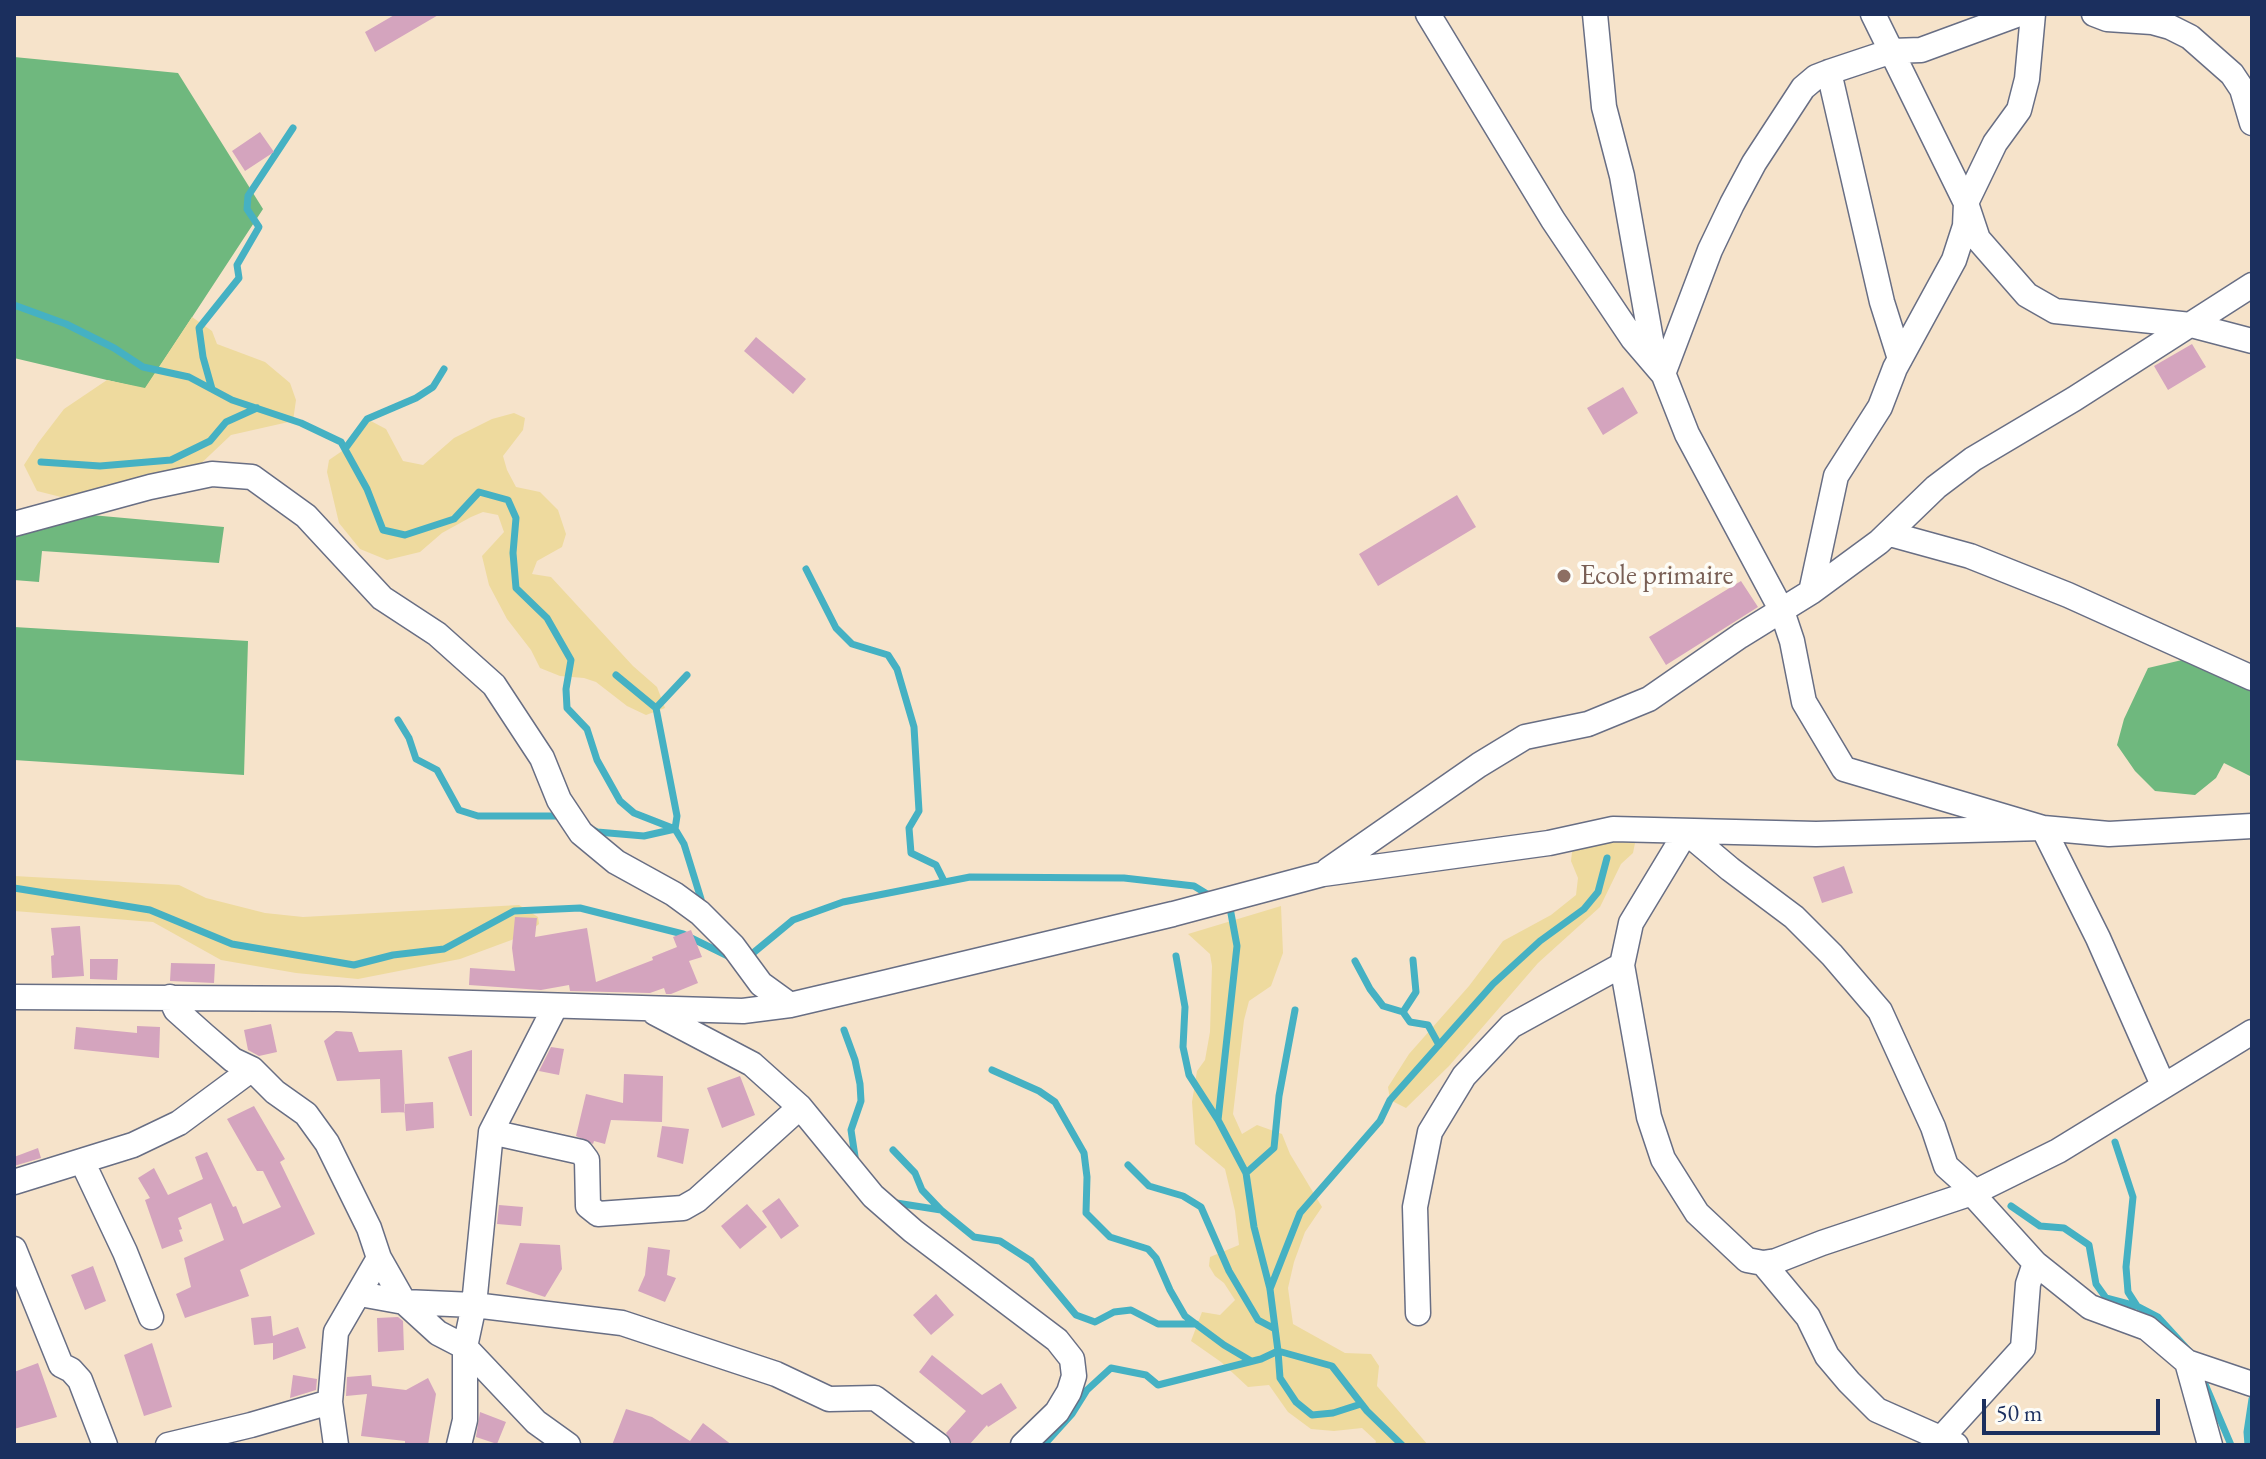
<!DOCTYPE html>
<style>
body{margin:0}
#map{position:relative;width:2266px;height:1459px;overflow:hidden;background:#f6e3ca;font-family:"EB Garamond",serif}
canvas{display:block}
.frame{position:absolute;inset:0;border:16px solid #1b2f5e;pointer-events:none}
.scale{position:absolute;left:1982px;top:1399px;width:178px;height:36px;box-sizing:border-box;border:4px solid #1b2f5e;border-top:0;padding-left:10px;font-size:24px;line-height:28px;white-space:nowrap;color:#1b2f5e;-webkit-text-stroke:6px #fdfcf7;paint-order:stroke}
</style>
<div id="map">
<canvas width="2266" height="1459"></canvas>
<div class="frame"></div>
<div class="scale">50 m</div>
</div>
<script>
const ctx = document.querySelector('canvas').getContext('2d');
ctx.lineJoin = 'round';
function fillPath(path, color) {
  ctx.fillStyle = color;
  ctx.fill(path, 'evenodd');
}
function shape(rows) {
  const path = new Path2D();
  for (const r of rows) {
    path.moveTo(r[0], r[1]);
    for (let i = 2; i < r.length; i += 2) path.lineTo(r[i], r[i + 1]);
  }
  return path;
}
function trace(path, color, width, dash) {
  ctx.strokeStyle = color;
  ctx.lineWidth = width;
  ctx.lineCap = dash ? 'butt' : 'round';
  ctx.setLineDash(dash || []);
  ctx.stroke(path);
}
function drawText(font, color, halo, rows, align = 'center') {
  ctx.font = font + ' "EB Garamond",serif';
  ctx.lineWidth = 8;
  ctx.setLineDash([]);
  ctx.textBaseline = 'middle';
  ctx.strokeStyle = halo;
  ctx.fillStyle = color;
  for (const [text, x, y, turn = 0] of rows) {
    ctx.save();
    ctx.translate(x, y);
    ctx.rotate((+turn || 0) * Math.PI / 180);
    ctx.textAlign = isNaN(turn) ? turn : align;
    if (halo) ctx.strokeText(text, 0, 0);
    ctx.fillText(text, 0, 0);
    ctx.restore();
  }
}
const forest = shape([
 [14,57,178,73,263,209,145,389,14,358],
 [69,513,224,527,219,563,42,551,39,582,14,580,14,528],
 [14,627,248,641,244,775,14,760],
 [2182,660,2252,679,2252,777,2224,763,2216,778,2195,795,2155,791,2135,771,2117,745,2124,719,2148,668]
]);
const sand = shape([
 [192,317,212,331,217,344,265,362,290,383,296,400,293,421,231,435,193,471,69,499,37,491,24,465,38,443,64,409,107,380,145,388],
 [514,413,525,418,523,430,503,456,507,470,516,487,540,492,558,510,566,534,562,547,537,561,532,574,551,577,633,666,657,687,665,708,646,715,627,706,596,682,584,678,560,676,540,668,531,650,507,619,489,585,482,556,504,532,498,515,483,512,471,517,442,533,420,552,387,560,360,549,339,523,327,472,329,460,345,449,367,419,386,429,403,461,423,465,454,438,492,419],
 [1620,830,1635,843,1633,853,1621,864,1600,907,1538,963,1449,1066,1406,1108,1390,1100,1388,1087,1409,1054,1469,986,1503,941,1551,915,1576,895,1578,878,1571,861,1572,852,1586,838],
 [14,876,179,885,206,898,265,913,303,917,519,905,538,917,539,924,525,935,460,959,358,979,296,973,221,960,153,922,14,911],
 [1281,906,1283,953,1271,986,1249,1001,1244,1020,1233,1114,1242,1134,1257,1125,1282,1134,1290,1154,1322,1207,1305,1232,1294,1262,1288,1288,1293,1324,1345,1353,1371,1354,1379,1366,1377,1386,1428,1445,1375,1445,1376,1441,1362,1428,1334,1431,1311,1429,1288,1412,1269,1385,1248,1387,1221,1362,1191,1341,1202,1312,1220,1315,1235,1300,1224,1283,1215,1276,1209,1266,1210,1257,1239,1245,1235,1211,1225,1169,1195,1144,1192,1102,1197,1071,1205,1060,1210,1032,1212,966,1210,954,1188,934]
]);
const stream = shape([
 [14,305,66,324,114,348,143,367,189,377,232,400,301,423,341,442,367,489,383,530,405,535,454,519,479,492,508,500,516,518,513,553,516,588,547,618,571,660,566,689,567,708,587,729,597,760,620,801,634,813,675,829,684,844,701,899],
 [212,389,203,357,199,328,239,278,237,265,259,227,247,209,248,196,293,128],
 [345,449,367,419,416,398,433,387,444,369],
 [41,462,100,466,171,460,210,441,226,422,257,408],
 [806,569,836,628,852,644,888,655,897,669,914,727,919,811,909,828,911,853,936,865,944,881],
 [616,675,656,708],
 [398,720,409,738,416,759,437,770,459,810,478,816,563,816],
 [591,829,597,832,644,836,675,829,677,816,656,708,687,675],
 [14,888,150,910,232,944,354,965,393,955,444,949,514,911,580,908,683,934,730,957],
 [1226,905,1230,908,1237,946,1218,1120,1246,1173,1254,1227,1270,1289,1278,1351,1332,1366,1367,1411,1402,1445],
 [1176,956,1185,1007,1183,1047,1189,1075,1218,1120],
 [747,958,793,920,843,902,970,877,1124,878,1194,886,1212,897],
 [1355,961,1370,989,1383,1006,1403,1012,1410,1022,1428,1025,1439,1045],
 [1403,1012,1416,992,1413,960],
 [844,1030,855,1060,860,1084,861,1101,851,1130,856,1163],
 [992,1070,1039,1091,1055,1102,1084,1153,1087,1177,1086,1213,1110,1237,1148,1249,1156,1258,1170,1290,1185,1316,1224,1345,1251,1361],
 [2115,1142,2133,1197,2126,1267,2128,1292,2137,1306,2158,1317,2190,1352],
 [893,1150,915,1173,922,1190,941,1210],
 [1128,1165,1149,1186,1183,1196,1201,1207,1229,1271,1258,1320,1275,1329],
 [1246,1173,1274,1148,1279,1096,1295,1010],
 [890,1202,941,1210,974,1237,1000,1241,1031,1261,1076,1315,1095,1322,1114,1312,1131,1310,1158,1324,1196,1324],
 [2011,1206,2040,1226,2064,1228,2089,1245,2096,1284,2106,1298,2136,1306],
 [1270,1289,1300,1213,1380,1121,1390,1100,1493,984,1540,941,1584,909,1598,892,1607,858],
 [2202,1377,2231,1445],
 [1044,1445,1072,1414,1087,1390,1111,1368,1146,1375,1158,1385,1261,1359,1278,1351,1280,1378,1296,1402,1312,1415,1333,1413,1361,1404],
 [2248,1445,2247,1432,2252,1399]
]);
const building = shape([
 [396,14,440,14,375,52,365,32],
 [260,132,274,152,245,171,232,151],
 [756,337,806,379,793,394,744,351],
 [2192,344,2206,367,2168,390,2154,366],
 [1623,387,1638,413,1603,435,1587,408],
 [1457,495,1476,527,1378,586,1359,554],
 [1741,581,1758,607,1666,665,1649,637],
 [1844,866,1853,893,1822,903,1813,877],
 [515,917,537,918,535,937,587,928,596,982,653,960,652,957,677,947,673,937,691,930,702,957,689,961,698,983,671,994,666,994,664,988,650,993,570,991,569,985,541,990,469,985,470,968,515,971,512,948],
 [80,926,84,976,52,978,51,956,54,955,51,928],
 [90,959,118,959,117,980,90,979],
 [171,963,215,964,214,983,170,981],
 [271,1024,277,1052,259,1056,248,1050,244,1030],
 [137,1026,160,1027,159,1058,74,1049,76,1027,137,1033],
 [336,1031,352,1032,359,1052,402,1050,405,1112,381,1113,380,1079,337,1081,324,1041],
 [551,1047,564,1049,559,1075,539,1071],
 [472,1050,472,1116,470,1116,448,1057],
 [624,1074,663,1076,662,1122,611,1120,605,1144,594,1141,593,1144,576,1136,586,1094,623,1103],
 [740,1076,755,1115,722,1128,707,1088],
 [433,1102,434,1128,406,1131,404,1104],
 [254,1106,285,1159,280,1162,315,1234,240,1270,249,1296,185,1318,176,1294,191,1287,184,1258,224,1240,211,1203,178,1218,182,1229,179,1230,183,1241,162,1249,145,1200,150,1198,138,1178,154,1168,168,1195,203,1179,195,1157,207,1152,233,1207,236,1206,243,1224,281,1207,263,1171,257,1171,227,1119],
 [662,1126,689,1129,683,1164,657,1157],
 [38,1148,41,1158,14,1166,14,1157],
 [779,1198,799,1226,781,1239,762,1211],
 [747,1204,767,1227,740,1249,721,1226],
 [499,1205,523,1207,521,1226,497,1224],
 [520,1243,560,1245,562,1269,545,1297,506,1284],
 [648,1247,670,1250,667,1275,676,1278,665,1302,638,1291,645,1275],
 [93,1266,106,1301,85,1310,71,1275],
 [936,1294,954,1315,931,1335,913,1315],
 [271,1316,273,1336,298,1327,306,1348,273,1360,273,1343,254,1345,251,1318],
 [398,1317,403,1321,404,1350,378,1352,377,1318],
 [152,1343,172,1407,144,1416,124,1355],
 [932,1355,982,1395,1001,1383,1017,1408,988,1427,987,1425,969,1445,953,1445,946,1433,966,1411,919,1372],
 [38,1363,57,1417,14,1429,14,1372],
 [293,1375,317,1379,316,1390,290,1398],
 [371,1375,372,1386,406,1390,428,1378,436,1394,428,1445,405,1445,405,1441,361,1436,367,1394,346,1396,347,1377],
 [626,1409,652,1417,690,1441,703,1423,732,1445,612,1445],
 [480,1412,506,1422,497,1444,476,1437]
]);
const street = shape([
 [1428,14,1553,220,1633,339,1663,374,1710,250,1732,204,1754,163,1803,88,1816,77,1829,72,1892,51,1921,50,2019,14],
 [1595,14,1604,107,1622,176,1652,345,1687,434,1782,611,1792,641,1804,702,1844,769,2043,828,2098,938,2163,1085],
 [1873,14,1966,203,1978,239,2027,295,2055,311,2191,325,2252,341],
 [2094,14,2107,19,2152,22,2170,27,2190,37,2232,74,2242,89,2252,123],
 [1829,72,1882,302,1900,359],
 [14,524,150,487,212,474,252,477,306,516,382,598,437,634,494,685,542,758,559,800,581,833,616,862,674,894,700,913,733,946,761,984,790,1005],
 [1890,534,1970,556,2068,595,2252,678],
 [1811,592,1836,476,1880,407,1895,368,1954,260,1965,226,1966,203,1995,143,2019,110,2027,79,2033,14],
 [1328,870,1479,765,1525,737,1588,724,1649,699,1740,636,1811,592,1879,542,1936,487,1973,459,2074,399,2252,285],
 [14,997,338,999,743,1011,790,1005,884,983,1173,914,1323,874,1549,843,1613,829,1816,834,2043,828,2109,834,2252,826],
 [170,997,176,1010,204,1035,233,1060,252,1069,275,1092,306,1114,327,1143,369,1228,379,1258,404,1302,438,1333,465,1347,536,1422,568,1445],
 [655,1013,752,1064,800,1107,873,1196,913,1231,1057,1340,1072,1359,1074,1376,1069,1392,1057,1412,1023,1445],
 [2252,1032,2058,1151,1975,1192,1822,1243,1776,1261,1763,1263,1747,1260,1697,1213,1663,1159,1649,1117,1622,965,1631,923,1686,832,1730,869,1794,917,1832,955,1880,1011,1933,1127,1946,1166,1975,1192,1977,1199,2035,1263,2090,1307,2147,1328,2187,1362,2252,1384],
 [491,1132,581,1152,587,1160,588,1206,598,1214,683,1208,697,1200,800,1107],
 [82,1161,125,1252,151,1317],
 [14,1182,133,1145,179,1123,252,1069],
 [14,1249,61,1365,71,1370,80,1380,105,1445],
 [1763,1263,1808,1317,1827,1356,1849,1382,1877,1410,1956,1445],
 [360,1294,404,1302,474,1305,622,1323,776,1374,829,1399,875,1398,938,1445],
 [1418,1313,1415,1207,1430,1132,1464,1076,1511,1026,1622,965],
 [2187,1362,2210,1445],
 [168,1445,251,1425,330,1402],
 [336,1445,330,1402,336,1332,379,1258],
 [459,1445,465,1420,465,1347,474,1305,491,1132,555,1007],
 [1935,1445,2023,1348,2028,1284,2035,1263]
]);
const markers = [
 [1564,576,8,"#8d6e63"]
];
const educationNames = [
 ["Ecole primaire",1580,576]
];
fillPath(forest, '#6fb87e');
fillPath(sand, '#eeda9e');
trace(stream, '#45b1c3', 7);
fillPath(building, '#d4a4be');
trace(street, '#686e84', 27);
trace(street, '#fff', 24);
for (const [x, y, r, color] of markers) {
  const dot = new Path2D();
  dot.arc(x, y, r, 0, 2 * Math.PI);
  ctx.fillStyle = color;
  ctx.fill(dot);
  trace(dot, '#fdfcf7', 3);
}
drawText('28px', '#785e54', '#fdfcf7', educationNames, 'left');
</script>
